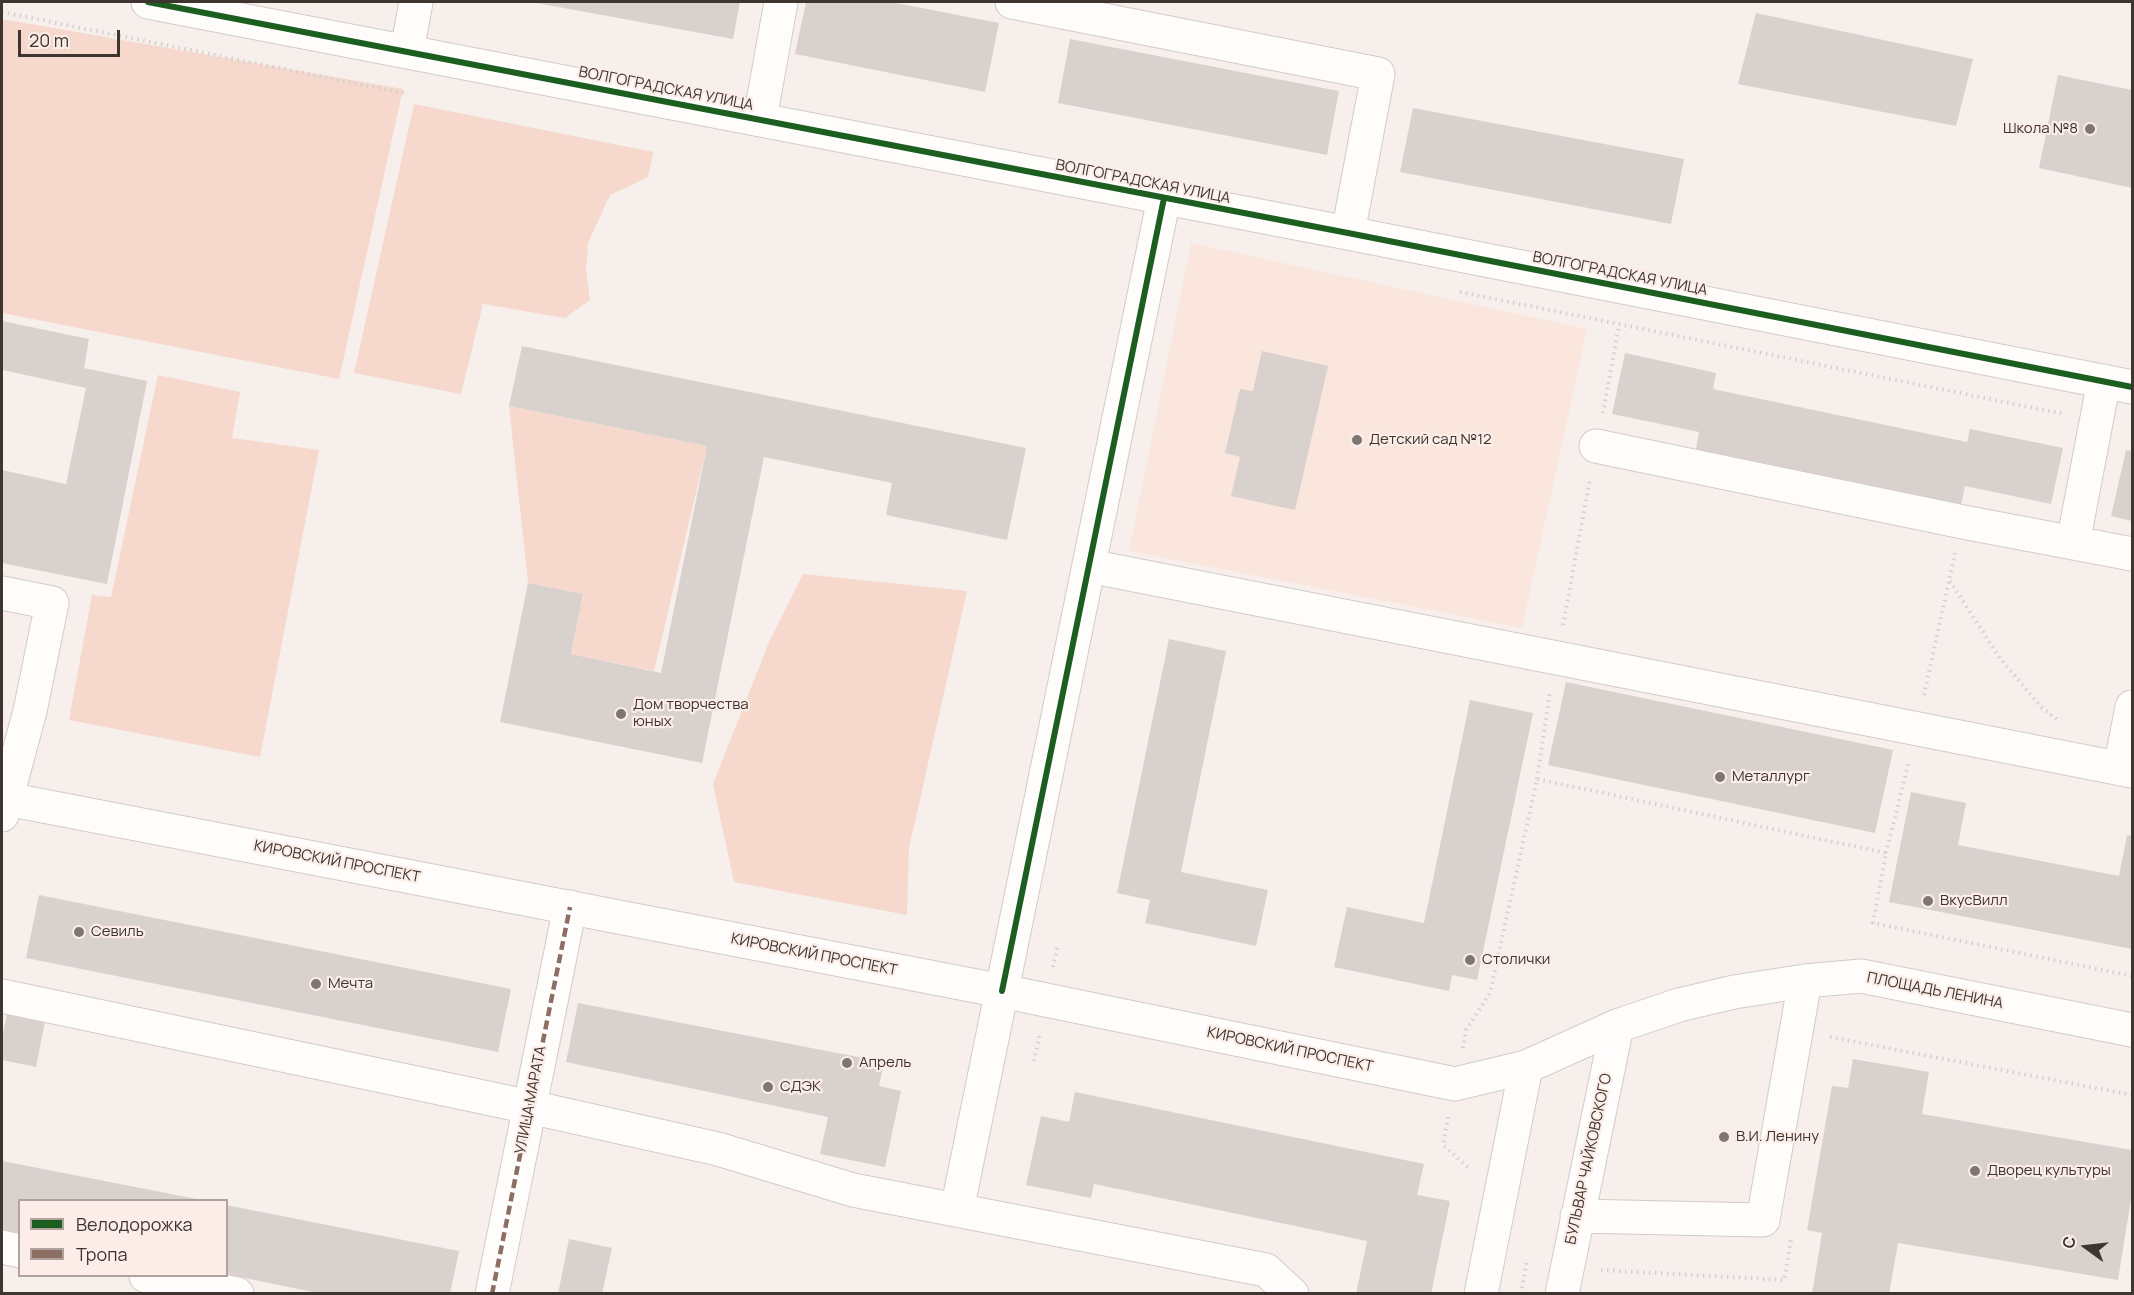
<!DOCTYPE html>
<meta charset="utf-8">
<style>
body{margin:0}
#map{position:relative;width:2134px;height:1295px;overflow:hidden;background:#f7efec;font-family:Manrope,sans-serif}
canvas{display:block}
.frame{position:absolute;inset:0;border:3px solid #3e3531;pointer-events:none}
.legend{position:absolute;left:18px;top:1199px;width:210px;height:78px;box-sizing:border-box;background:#fcede8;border:2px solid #b0a39f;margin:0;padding:8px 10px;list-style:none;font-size:18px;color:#3e3531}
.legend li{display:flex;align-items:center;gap:12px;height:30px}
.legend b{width:30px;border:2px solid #b0a39f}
.north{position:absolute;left:2056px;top:1217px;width:60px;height:60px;-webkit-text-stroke:4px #fcede8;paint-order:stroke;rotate:285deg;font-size:16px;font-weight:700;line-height:24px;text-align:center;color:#3e3531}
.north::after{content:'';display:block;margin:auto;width:21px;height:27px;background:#3e3531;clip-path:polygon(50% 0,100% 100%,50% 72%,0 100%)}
.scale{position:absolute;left:18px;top:30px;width:102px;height:27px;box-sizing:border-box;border:3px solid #3e3531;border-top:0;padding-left:8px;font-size:18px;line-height:21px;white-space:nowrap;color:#3e3531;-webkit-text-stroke:4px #fcede8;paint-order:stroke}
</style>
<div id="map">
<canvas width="2134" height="1295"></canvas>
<div class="frame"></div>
<ul class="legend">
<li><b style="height:8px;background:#1b5e20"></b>Велодорожка</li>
<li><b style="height:8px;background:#8d6e63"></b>Тропа</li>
</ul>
<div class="north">С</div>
<div class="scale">20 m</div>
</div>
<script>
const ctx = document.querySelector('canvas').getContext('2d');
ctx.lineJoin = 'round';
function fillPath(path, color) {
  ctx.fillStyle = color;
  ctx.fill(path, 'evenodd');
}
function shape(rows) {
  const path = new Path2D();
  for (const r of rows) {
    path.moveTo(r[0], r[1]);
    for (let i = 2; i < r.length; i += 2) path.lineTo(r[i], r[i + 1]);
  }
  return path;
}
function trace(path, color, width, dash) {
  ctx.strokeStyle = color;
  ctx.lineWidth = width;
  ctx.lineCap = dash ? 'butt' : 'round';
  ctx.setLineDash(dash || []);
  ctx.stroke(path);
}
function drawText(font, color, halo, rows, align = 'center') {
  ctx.font = font + ' Manrope,sans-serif';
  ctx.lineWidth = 4.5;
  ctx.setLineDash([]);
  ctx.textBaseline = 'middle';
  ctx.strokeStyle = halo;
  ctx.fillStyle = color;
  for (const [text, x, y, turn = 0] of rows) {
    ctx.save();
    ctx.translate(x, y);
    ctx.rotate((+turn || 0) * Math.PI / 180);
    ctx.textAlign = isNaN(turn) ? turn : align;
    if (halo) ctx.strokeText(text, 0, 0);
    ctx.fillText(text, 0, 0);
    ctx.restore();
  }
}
const built = shape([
 [1191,243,1587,329,1522,628,1129,551]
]);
const green = shape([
 [2,19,403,89,339,379,2,313],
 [414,104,653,152,648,177,610,195,588,243,586,270,590,300,565,318,483,304,461,394,354,373],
 [158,375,240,392,232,438,319,450,260,757,69,720,92,595,111,597],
 [509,406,707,446,654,671,571,654,583,594,528,583],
 [803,574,967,591,909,848,907,915,734,882,713,784,769,642]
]);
const building = shape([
 [531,2,740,2,733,39],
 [806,2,891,2,999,23,985,92,795,54],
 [1756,13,1973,59,1956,126,1738,84],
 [1070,39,1339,91,1327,155,1058,103],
 [2058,75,2132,90,2132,188,2039,168],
 [1413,108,1684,159,1671,224,1400,172],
 [2,321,89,339,84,368,147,381,107,584,2,563,2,470,66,484,86,388,2,370],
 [522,346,1026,448,1007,540,886,515,892,483,764,457,702,763,500,722,528,583,583,594,571,654,661,673,707,446,509,406],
 [1262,351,1328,366,1295,510,1231,496,1240,457,1225,453,1240,389,1253,391],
 [1625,353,1716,373,1713,389,1967,442,1970,429,2063,448,2051,504,1965,486,1961,504,1696,449,1699,432,1612,414],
 [2126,450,2132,451,2132,521,2111,516],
 [1169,639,1226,651,1181,872,1268,890,1256,946,1145,923,1150,900,1117,893],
 [1566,682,1893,750,1875,833,1548,765],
 [1470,700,1533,713,1477,980,1452,975,1449,991,1334,967,1347,907,1424,923],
 [1911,792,1966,803,1958,845,2119,876,2127,835,2132,836,2132,949,1889,902],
 [39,895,511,989,498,1052,26,958],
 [578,1003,884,1062,879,1086,901,1091,885,1167,820,1154,828,1117,566,1062],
 [7,1014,45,1022,36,1067,2,1060,2,1039],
 [1853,1059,1929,1072,1922,1114,2132,1150,2132,1193,2118,1280,1898,1243,1889,1294,1812,1294,1822,1233,1807,1230,1832,1086,1848,1088],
 [1075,1092,1424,1164,1417,1195,1450,1201,1431,1294,1356,1294,1367,1241,1094,1184,1091,1198,1026,1185,1041,1116,1069,1122],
 [2,1161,197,1199,197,1200,20,1200,20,1233,2,1230],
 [226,1205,459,1251,450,1294,322,1294,226,1274],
 [569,1239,612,1248,602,1294,558,1294]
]);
const path = shape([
 [2,12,408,94],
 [1460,292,2064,414],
 [1603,413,1619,325],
 [1950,581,1999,657,2041,707,2059,721],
 [1563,625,1590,479],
 [1924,695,1955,553],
 [1537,779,1550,692],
 [1886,853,1909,761],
 [1053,967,1058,945],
 [1830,1037,2132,1095],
 [1463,1048,1466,1030,1490,993,1537,779,1886,853,1873,923,2132,976],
 [1034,1061,1040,1033],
 [1448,1117,1443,1145,1469,1168,1469,1171],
 [1601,1270,1784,1280,1791,1240],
 [1521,1294,1527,1261]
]);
const minor = shape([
 [148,2,1348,233,2132,387],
 [1012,2,1378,74,1348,233],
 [407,51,416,2],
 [760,119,781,2],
 [1596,446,1963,522,2132,554],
 [2073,543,2104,381],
 [1089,566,2132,771],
 [2,593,52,603,30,711,2,815],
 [2120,769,2132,707],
 [2,996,530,1107,718,1149,853,1190,1266,1270,1292,1294],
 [957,1210,1164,198],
 [1577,1216,1763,1220,1805,981],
 [2,1247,20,1251],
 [146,1276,237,1294],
 [492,1294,570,907],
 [1481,1294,1526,1067],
 [1562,1294,1617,1026]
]);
const major = shape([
 [2,798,1002,991,1455,1084,1526,1067,1617,1026,1679,1005,1734,992,1805,981,1861,976,2132,1030]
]);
const quiet = shape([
 [492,1294,570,907]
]);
const cycleway = shape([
 [148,2,1348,233,2132,387],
 [1002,991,1164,198]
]);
const markers = [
 [2090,129,6,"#7f7672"],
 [1357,440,6,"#7f7672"],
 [621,714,6,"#7f7672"],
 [1720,777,6,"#7f7672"],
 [1928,901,6,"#7f7672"],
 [79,932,6,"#7f7672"],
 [1470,960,6,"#7f7672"],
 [316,984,6,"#7f7672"],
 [847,1063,6,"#7f7672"],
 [768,1087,6,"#7f7672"],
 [1724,1137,6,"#7f7672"],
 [1975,1171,6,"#7f7672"]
];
const streetNames = [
 ["ВОЛГОГРАДСКАЯ УЛИЦА",666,89,11],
 ["ВОЛГОГРАДСКАЯ УЛИЦА",1143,182,11],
 ["ВОЛГОГРАДСКАЯ УЛИЦА",1620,274,11],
 ["КИРОВСКИЙ ПРОСПЕКТ",337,862,11],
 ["КИРОВСКИЙ ПРОСПЕКТ",814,955,11],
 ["ПЛОЩАДЬ ЛЕНИНА",1935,991,11],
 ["КИРОВСКИЙ ПРОСПЕКТ",1290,1050,12],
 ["УЛИЦА МАРАТА",531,1100,-79],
 ["БУЛЬВАР ЧАЙКОВСКОГО",1589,1159,-78]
];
const poiNames = [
 ["Школа №8",2078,129,"right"],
 ["Детский cад №12",1369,440],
 ["Дом творчества",633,705],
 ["юных",633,722],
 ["Металлург",1732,777],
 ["ВкусВилл",1940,901],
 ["Севиль",91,932],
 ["Столички",1482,960],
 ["Мечта",328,984],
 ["Апрель",859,1063],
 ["СДЭК",780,1087],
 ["В.И. Ленину",1736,1137],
 ["Дворец культуры",1987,1171]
];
fillPath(built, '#fbe6dd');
fillPath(green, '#f6d8cd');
fillPath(building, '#d9d1cd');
trace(minor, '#d3cbc7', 35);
trace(major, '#d3cbc7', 35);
trace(path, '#d3d0ce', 4, [1.5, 4.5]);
trace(minor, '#fefdfc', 33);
trace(major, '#fefdfc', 33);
trace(quiet, '#8d6e63', 4.5, [9, 4.5]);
trace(cycleway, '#1b5e20', 6);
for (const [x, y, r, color] of markers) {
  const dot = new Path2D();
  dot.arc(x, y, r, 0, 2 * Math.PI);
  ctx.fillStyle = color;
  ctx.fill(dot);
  trace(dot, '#fcede8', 2);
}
drawText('15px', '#3e3531', '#fcede8', streetNames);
drawText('15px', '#3e3531', '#fcede8', poiNames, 'left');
</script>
